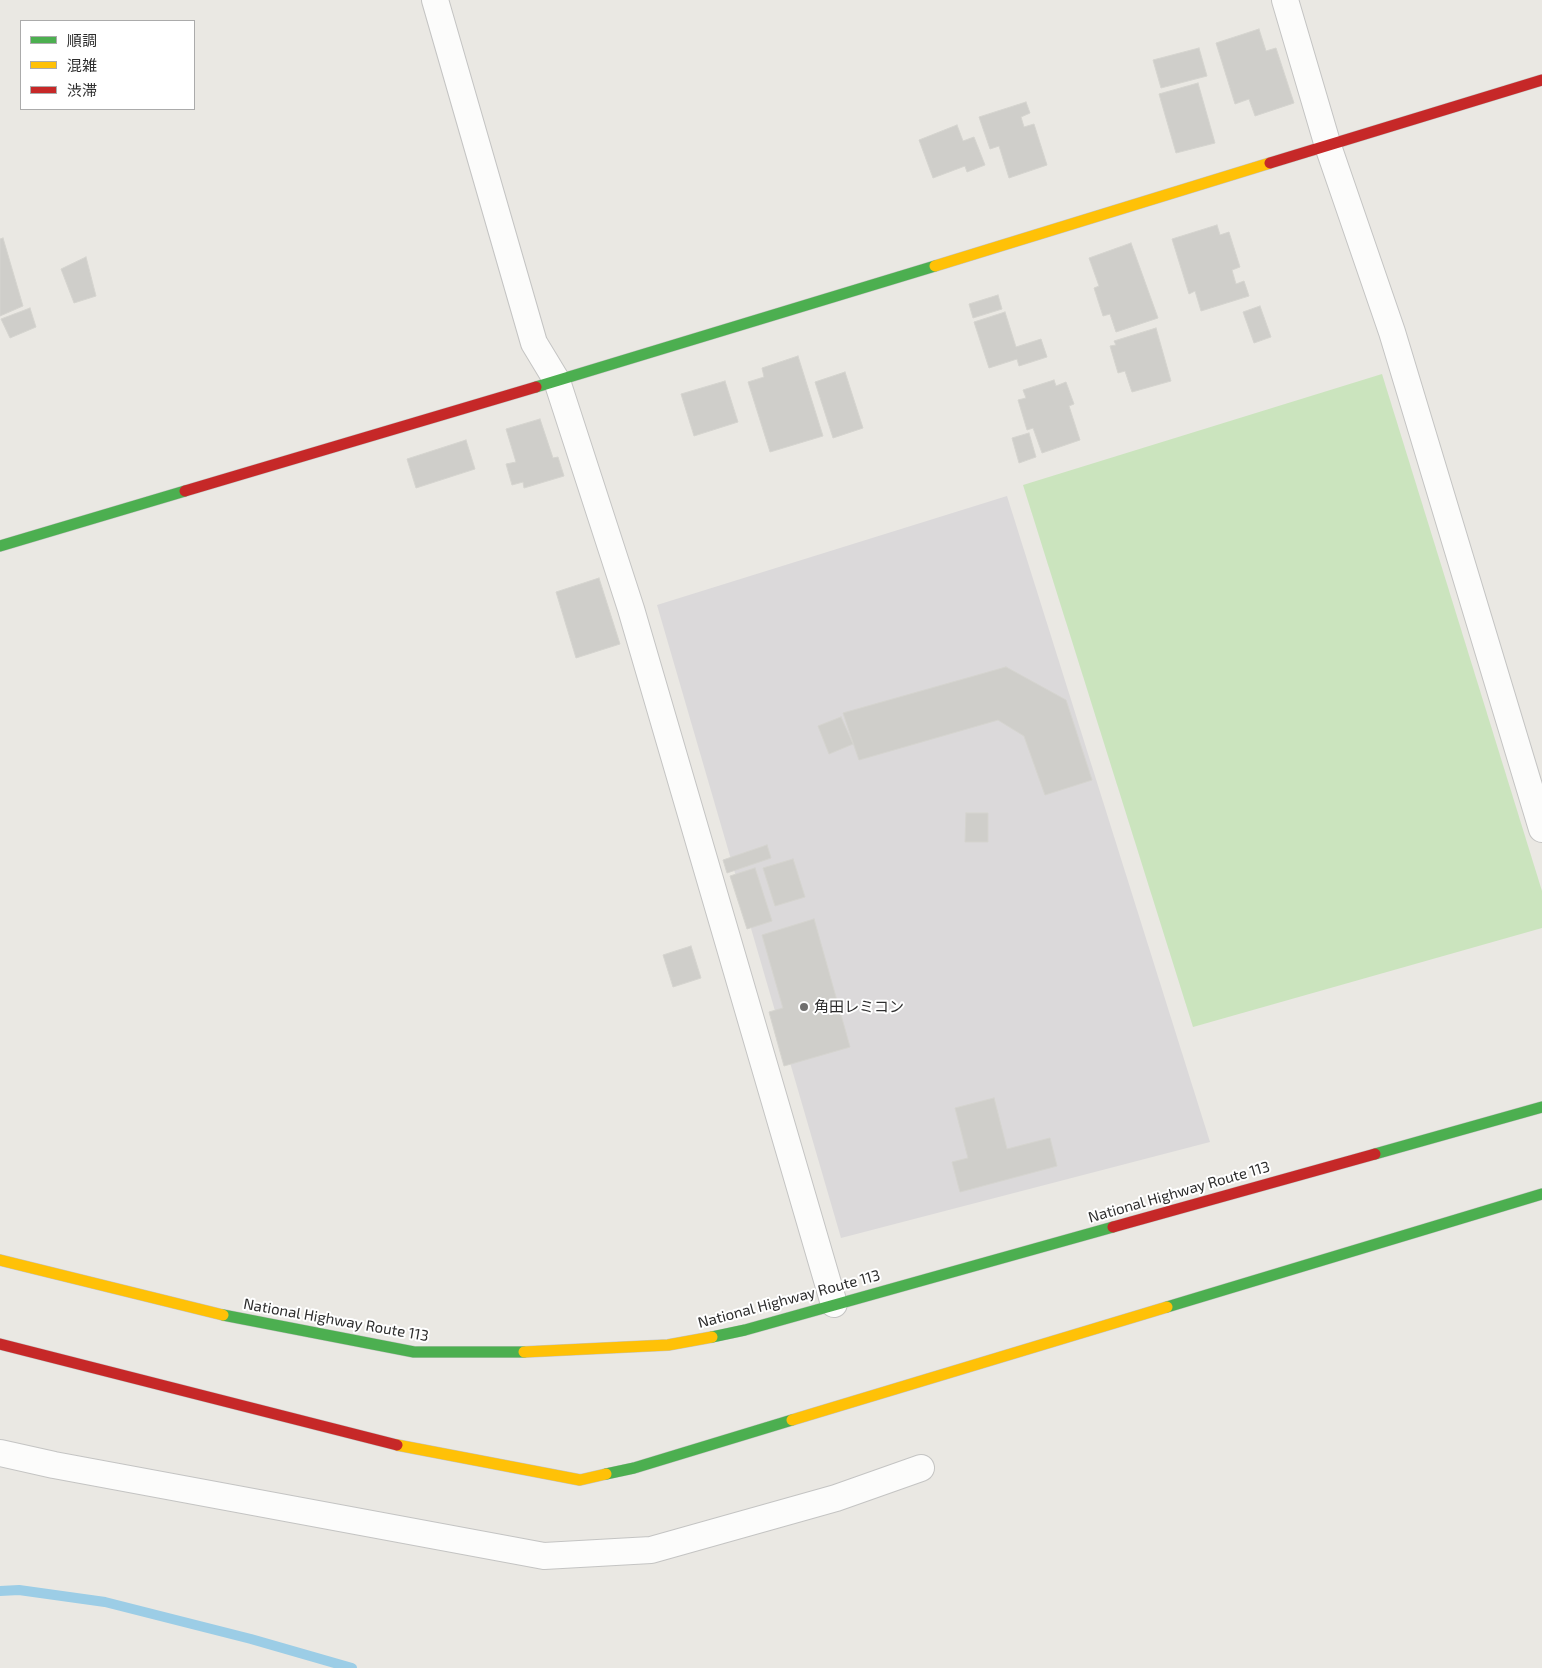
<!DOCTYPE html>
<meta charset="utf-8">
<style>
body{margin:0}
#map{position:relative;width:1542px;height:1668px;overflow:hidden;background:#eae8e3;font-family:"Exo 2","Noto Sans JP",sans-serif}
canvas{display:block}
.legend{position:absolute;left:20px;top:20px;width:175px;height:90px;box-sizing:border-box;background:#fff;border:1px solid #ababab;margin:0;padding:6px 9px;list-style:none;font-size:15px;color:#2d2d2d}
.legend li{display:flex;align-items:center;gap:10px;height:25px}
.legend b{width:25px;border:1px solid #ababab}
</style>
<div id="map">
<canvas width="1542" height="1668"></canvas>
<ul class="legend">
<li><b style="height:6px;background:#4caf50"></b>順調</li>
<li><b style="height:6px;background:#ffc107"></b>混雑</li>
<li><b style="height:6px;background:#c62828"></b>渋滞</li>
</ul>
</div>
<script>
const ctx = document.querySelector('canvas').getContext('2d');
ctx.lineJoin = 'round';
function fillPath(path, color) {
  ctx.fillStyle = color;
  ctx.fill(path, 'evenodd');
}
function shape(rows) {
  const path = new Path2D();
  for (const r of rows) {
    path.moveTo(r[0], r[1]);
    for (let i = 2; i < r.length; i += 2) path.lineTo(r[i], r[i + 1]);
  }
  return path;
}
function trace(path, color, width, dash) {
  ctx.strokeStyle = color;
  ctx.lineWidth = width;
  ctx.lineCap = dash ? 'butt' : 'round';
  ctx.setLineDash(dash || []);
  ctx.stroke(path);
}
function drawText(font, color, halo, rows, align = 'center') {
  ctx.font = font + ' "Exo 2","Noto Sans JP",sans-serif';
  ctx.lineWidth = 4;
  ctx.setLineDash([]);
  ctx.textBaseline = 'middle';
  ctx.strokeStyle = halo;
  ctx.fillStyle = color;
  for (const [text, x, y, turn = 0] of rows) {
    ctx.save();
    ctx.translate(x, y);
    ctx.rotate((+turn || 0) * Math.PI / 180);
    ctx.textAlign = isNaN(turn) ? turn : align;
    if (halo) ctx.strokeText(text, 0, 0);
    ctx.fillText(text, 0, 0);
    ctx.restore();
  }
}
const industrial = shape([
 [1007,496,1210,1142,841,1238,657,605]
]);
const green = shape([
 [1382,374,1542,891,1542,928,1193,1027,1023,485]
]);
const stream = shape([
 [0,1591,19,1590,105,1602,251,1639,352,1668]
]);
const building = shape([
 [1259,29,1266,51,1276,48,1294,103,1255,116,1249,99,1235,104,1216,43,1259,29],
 [1199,48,1207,76,1161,88,1153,60,1199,48],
 [1198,83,1215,143,1176,153,1159,94,1198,83],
 [1026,102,1030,113,1021,117,1024,127,1034,124,1047,165,1009,178,999,146,990,149,979,117,1026,102],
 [957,125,963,141,974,137,985,165,967,172,965,166,933,178,919,140,957,125],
 [1217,225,1220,235,1229,232,1240,267,1232,270,1236,284,1244,281,1249,296,1201,311,1195,291,1189,294,1172,239,1217,225],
 [3,238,23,306,0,316,0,239,3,238],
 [1131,243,1158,318,1116,332,1110,314,1103,316,1094,288,1099,286,1089,258,1131,243],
 [86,257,96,296,74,303,61,269,86,257],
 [998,295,1002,309,973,318,969,304,998,295],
 [1260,306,1271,337,1254,343,1243,312,1260,306],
 [30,308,36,327,10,338,1,319,30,308],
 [1005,312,1016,347,1041,339,1047,357,1019,366,1017,359,989,368,974,322,1005,312],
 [1156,328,1171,381,1132,392,1125,371,1118,373,1110,346,1116,345,1114,341,1156,328],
 [798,356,823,436,770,452,748,382,764,377,762,368,798,356],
 [845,372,863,428,833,438,815,382,845,372],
 [1054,380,1056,386,1066,382,1074,404,1069,406,1080,440,1042,453,1033,428,1027,430,1018,400,1026,398,1023,390,1054,380],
 [725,381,738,422,694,436,681,394,725,381],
 [540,419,553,458,558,457,564,476,524,488,523,482,512,485,506,464,516,462,506,429,540,419],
 [1029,433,1036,457,1019,463,1012,438,1029,433],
 [466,440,475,469,416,488,407,459,466,440],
 [599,578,620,644,576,658,556,592,599,578],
 [1006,667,1066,700,1092,780,1045,795,1024,736,998,720,859,760,843,713,1006,667],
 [841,717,853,744,829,754,818,726,841,717],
 [966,813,988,813,988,842,965,842,966,813],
 [767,845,771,858,727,873,723,860,767,845],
 [793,859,805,897,775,906,763,868,793,859],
 [755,868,772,921,747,929,730,876,755,868],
 [814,919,850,1047,784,1066,769,1012,783,1008,762,935,814,919],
 [691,946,701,978,673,987,663,955,691,946],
 [994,1098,1007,1149,1050,1138,1057,1166,960,1192,952,1162,968,1158,955,1108,994,1098]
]);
const street = shape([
 [435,0,534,343,557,381,631,609,834,1304],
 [1285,0,1328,146,1392,332,1542,829],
 [0,1453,54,1465,544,1556,651,1550,836,1498,921,1468]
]);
const fast = shape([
 [536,387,935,266],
 [0,546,185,491],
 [1375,1154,1542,1107],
 [1167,1307,1542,1194],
 [223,1315,414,1352,524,1352],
 [712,1337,745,1330,1113,1227],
 [606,1474,634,1468,792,1420]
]);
const slow = shape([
 [935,266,1270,163],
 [0,1260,223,1315],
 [524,1352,668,1345,712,1337],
 [792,1420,1167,1307],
 [397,1445,580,1480,606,1474]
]);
const jam = shape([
 [1270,163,1542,80],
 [185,491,536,387],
 [1113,1227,1375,1154],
 [0,1344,397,1445]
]);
const markers = [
 [804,1007,5,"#6f6e6d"]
];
const poiNames = [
 ["角田レミコン",814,1007]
];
const streetNames = [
 ["National Highway Route 113",1179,1192,-16],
 ["National Highway Route 113",789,1299,-15],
 ["National Highway Route 113",336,1320,10]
];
fillPath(industrial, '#dbd9da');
fillPath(green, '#cbe4be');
trace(stream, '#9ccde6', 10);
fillPath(building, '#cfceca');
trace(building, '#d5d4cf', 1);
trace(street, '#c4c4c3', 28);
trace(fast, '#c4c4c3', 12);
trace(slow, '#c4c4c3', 12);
trace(jam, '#c4c4c3', 12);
trace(street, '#fcfcfb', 26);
trace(fast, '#4caf50', 11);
trace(slow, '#ffc107', 11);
trace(jam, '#c62828', 11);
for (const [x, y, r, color] of markers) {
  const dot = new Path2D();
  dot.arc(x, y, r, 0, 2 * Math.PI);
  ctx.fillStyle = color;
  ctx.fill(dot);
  trace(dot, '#fff', 2);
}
drawText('15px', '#2d2d2d', '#fff', poiNames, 'left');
drawText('15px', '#2d2d2d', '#fff', streetNames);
</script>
